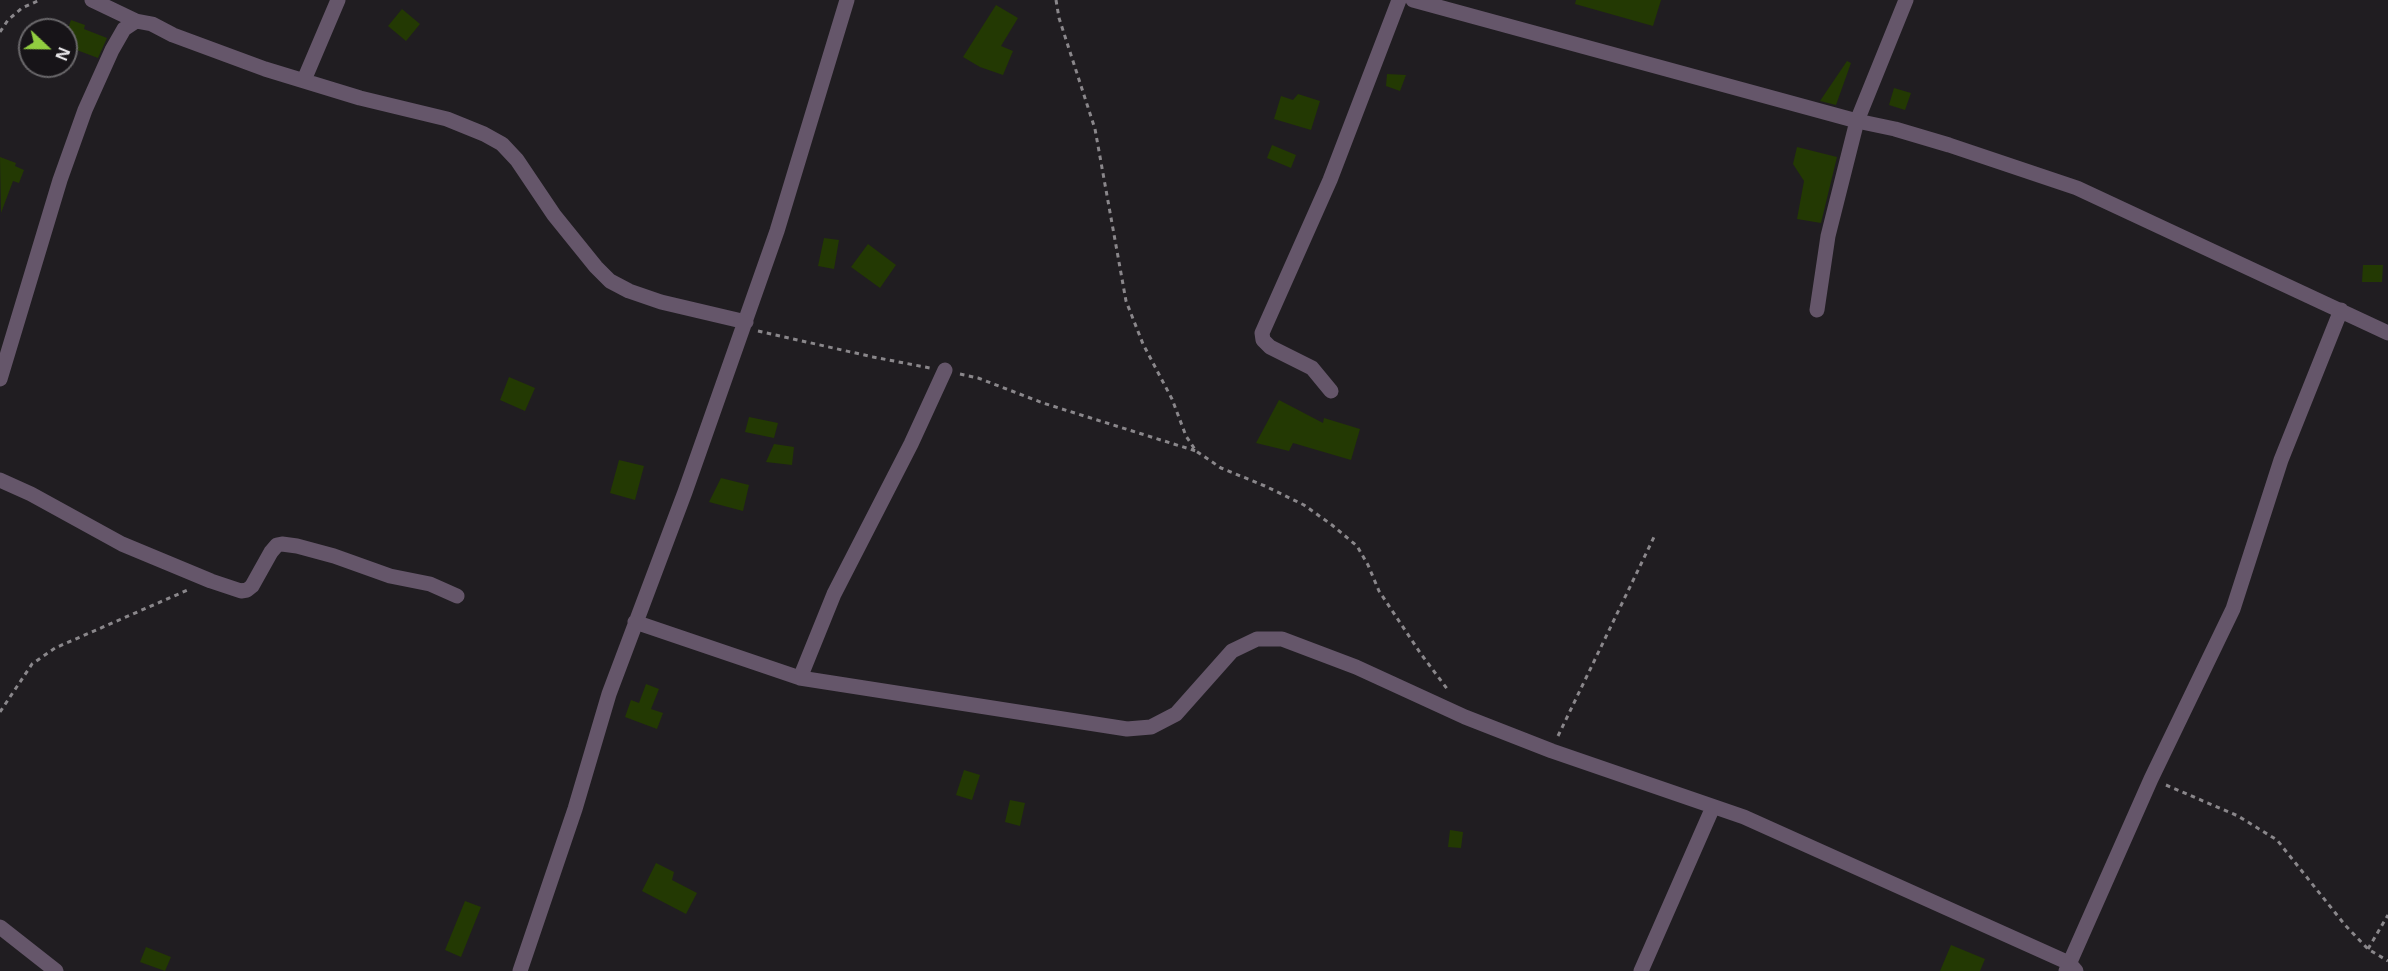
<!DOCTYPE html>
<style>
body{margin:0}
#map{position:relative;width:2388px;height:971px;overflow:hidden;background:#201d21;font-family:"Noto Sans",sans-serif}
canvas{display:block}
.north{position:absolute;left:18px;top:18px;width:60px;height:60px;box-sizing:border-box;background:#171418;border:2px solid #69676a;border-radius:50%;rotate:112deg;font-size:16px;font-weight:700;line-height:24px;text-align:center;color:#e5e3e6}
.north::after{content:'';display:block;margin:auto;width:21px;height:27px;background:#91cd40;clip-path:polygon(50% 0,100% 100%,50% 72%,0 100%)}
</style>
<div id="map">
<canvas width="2388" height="971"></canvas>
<div class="north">N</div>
</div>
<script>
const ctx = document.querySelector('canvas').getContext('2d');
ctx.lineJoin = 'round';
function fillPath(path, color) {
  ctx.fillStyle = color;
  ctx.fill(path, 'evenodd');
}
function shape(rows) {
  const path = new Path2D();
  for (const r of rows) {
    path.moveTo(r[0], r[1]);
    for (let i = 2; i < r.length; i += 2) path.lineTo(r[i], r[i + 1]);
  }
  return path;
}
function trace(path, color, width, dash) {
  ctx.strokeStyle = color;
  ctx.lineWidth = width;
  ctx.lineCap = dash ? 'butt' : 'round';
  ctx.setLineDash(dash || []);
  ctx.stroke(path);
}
const building = shape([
 [1576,0,1661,0,1653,26,1575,4],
 [996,5,1018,18,1001,46,1013,51,1003,75,980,67,963,57],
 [402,9,420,24,406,41,388,26],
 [71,20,85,25,84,29,107,38,98,58,66,46,66,34],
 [1847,61,1851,63,1836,105,1820,101],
 [1387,74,1406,75,1400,91,1386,86],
 [1894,88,1911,93,1905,110,1889,105],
 [1298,94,1320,101,1311,130,1274,119,1281,96,1293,100],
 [1272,145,1296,155,1291,168,1267,158],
 [1797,147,1837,157,1821,223,1797,219,1804,181,1793,164],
 [0,157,16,163,15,166,24,170,19,183,13,181,1,213],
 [824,238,839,240,834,269,818,266],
 [868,244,896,265,880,288,851,267],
 [2363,265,2383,265,2382,282,2362,282],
 [509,377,535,388,525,411,500,400],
 [1279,400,1323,423,1324,418,1360,429,1351,460,1293,443,1289,451,1256,443],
 [749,417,778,423,774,438,745,432],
 [774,444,794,447,792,465,766,462],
 [619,460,644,466,635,500,610,493],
 [721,478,749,485,743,511,709,502],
 [646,684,659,689,651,709,663,713,657,729,625,717,631,700,639,703],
 [964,770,980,775,972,800,956,795],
 [1010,800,1025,803,1020,826,1005,822],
 [1450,830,1463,832,1461,848,1448,847],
 [656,863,674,872,672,880,697,893,686,914,642,891],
 [465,901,481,907,461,957,445,950],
 [1951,945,1985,959,1980,971,1940,971],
 [146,947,171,957,165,971,140,962]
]);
const path = shape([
 [1056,0,1059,18,1095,129,1126,301,1143,344,1172,399,1186,436,1196,451,1221,468,1265,486,1304,505,1332,525,1357,546,1368,565,1379,591,1421,654,1448,690],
 [0,32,8,20,22,8,40,0],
 [758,331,873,357,930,368],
 [960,374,978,378,1043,403,1196,451],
 [0,712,32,664,55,648,190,589],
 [1558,736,1655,535],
 [2166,785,2238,816,2277,840,2345,925,2368,949,2388,961],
 [2368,949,2388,915]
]);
const street = shape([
 [92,0,136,21,152,24,173,35,265,69,360,98,447,119,484,134,502,144,517,160,554,215,596,267,610,281,629,291,661,302,746,322],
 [1413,0,1857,121,1895,129,1949,145,2077,188,2388,333],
 [304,80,338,0],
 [1817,310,1828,236,1857,121,1906,0],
 [0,379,60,180,85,110,112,50,124,29,136,21],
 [1331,391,1312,368,1270,347,1263,340,1262,333,1330,180,1399,0],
 [0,480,31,494,122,544,211,581,241,591,247,590,252,586,271,552,277,545,282,544,297,546,334,556,390,576,430,584,457,596],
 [635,622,800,678,1127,729,1151,727,1176,714,1232,651,1257,639,1282,639,1356,667,1465,717,1552,751,1744,817,2069,963,2076,971],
 [800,678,834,594,911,444,945,370],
 [0,927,56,971],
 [520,971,575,809,609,694,685,492,777,231,847,0],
 [1641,971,1713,807],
 [2066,971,2151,779,2233,609,2281,460,2341,310]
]);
fillPath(building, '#233903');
trace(path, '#8a878b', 3, [4.5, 4.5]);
trace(street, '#65566a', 15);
</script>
